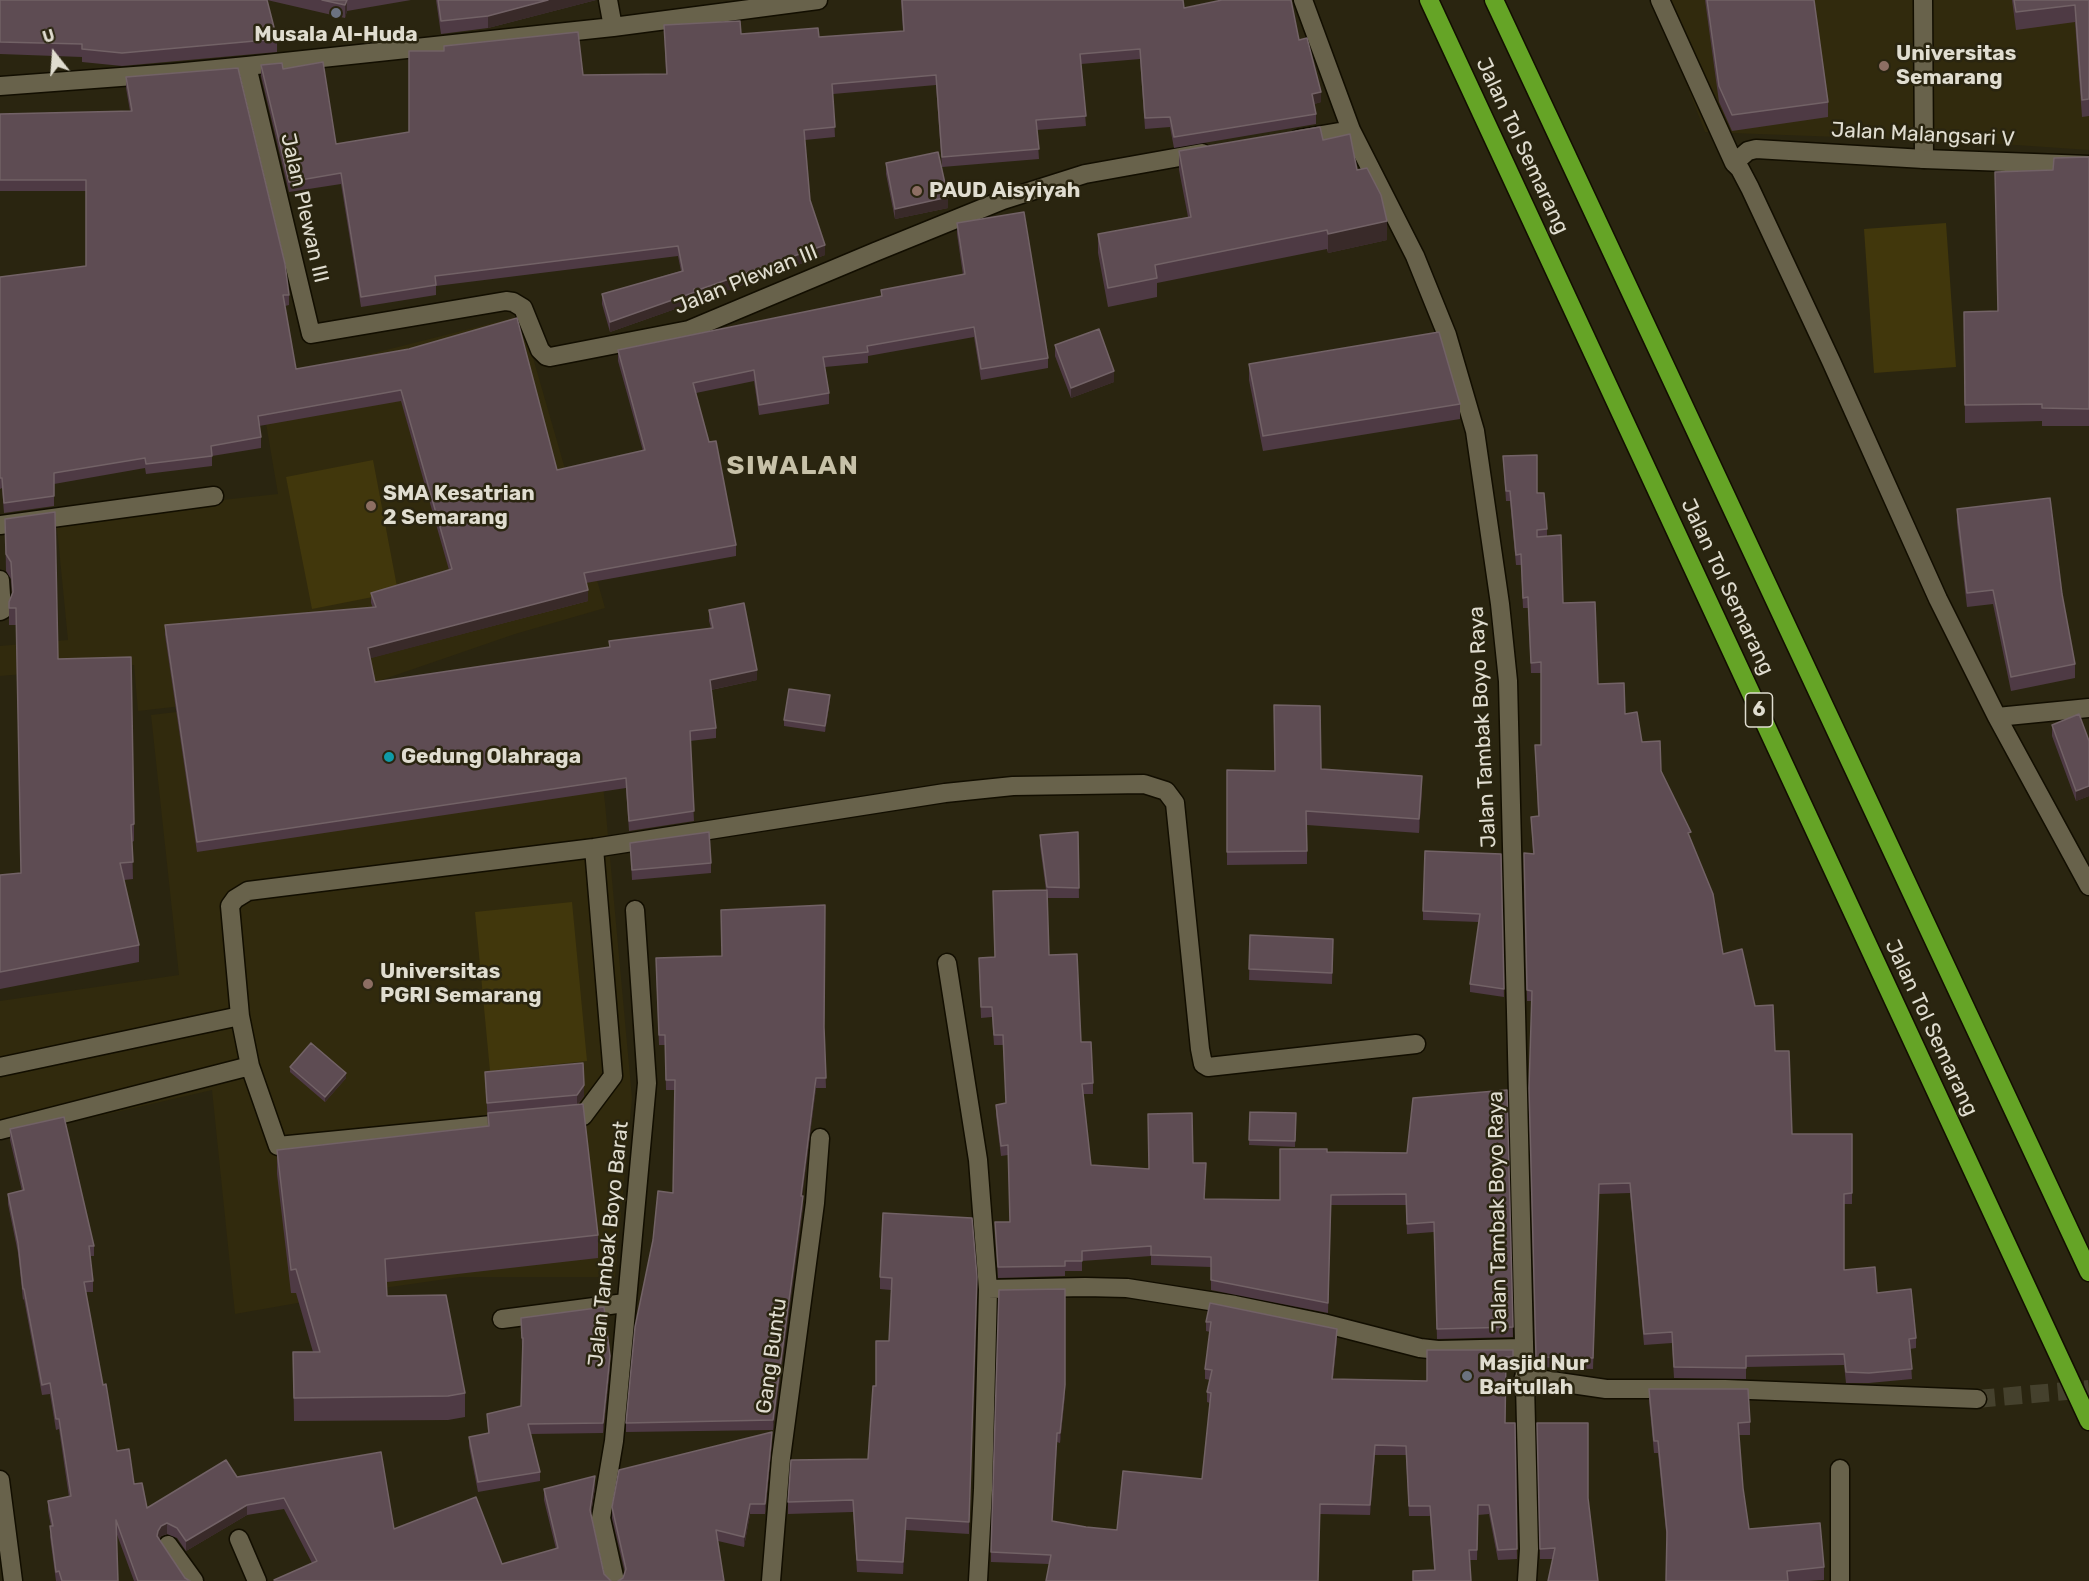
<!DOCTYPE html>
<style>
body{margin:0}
#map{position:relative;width:2089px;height:1581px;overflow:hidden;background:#2a2510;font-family:Rubik,sans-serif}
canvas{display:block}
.north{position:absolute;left:24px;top:24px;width:60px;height:60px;-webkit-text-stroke:4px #2a2510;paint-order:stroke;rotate:343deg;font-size:16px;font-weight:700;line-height:24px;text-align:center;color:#e0ddd0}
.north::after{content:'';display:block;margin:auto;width:21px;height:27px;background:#e0ddd0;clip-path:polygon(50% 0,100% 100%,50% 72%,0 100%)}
</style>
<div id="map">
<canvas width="2089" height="1581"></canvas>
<div class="north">U</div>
</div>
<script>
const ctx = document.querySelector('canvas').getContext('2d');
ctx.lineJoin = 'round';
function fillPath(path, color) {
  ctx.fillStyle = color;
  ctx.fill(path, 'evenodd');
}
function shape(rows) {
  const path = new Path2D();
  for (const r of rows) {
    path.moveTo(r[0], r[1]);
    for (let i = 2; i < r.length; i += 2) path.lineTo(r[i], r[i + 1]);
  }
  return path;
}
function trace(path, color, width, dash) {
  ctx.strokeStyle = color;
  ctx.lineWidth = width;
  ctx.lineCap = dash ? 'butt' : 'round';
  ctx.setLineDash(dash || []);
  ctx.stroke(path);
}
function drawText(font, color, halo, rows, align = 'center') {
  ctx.font = font + ' Rubik,sans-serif';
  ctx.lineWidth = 5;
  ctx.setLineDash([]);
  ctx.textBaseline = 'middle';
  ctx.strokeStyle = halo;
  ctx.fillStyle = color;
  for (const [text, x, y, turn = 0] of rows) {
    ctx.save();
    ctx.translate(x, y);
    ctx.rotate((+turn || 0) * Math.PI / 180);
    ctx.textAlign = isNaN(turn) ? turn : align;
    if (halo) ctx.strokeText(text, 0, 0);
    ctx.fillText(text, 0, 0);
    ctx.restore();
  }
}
const built = shape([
 [1654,0,2089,0,2089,150,1972,142,1705,132],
 [521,316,605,608,515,634,367,685,138,711,134,665,0,676,0,646,68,640,56,518,278,494,259,382],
 [587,650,605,803,632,1098,615,1277,460,1277,383,1288,235,1314,212,1090,0,1139,0,1001,179,975,151,715,352,691]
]);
const green = shape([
 [1946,223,1956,367,1874,373,1864,229],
 [373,460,398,592,312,609,286,477],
 [572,902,587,1061,490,1071,475,912]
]);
const minorTunnel = shape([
 [1977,1399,2089,1389]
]);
const service = shape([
 [1923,0,1924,159],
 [0,525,214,496],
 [0,580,2,610,0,611],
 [0,1067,240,1016],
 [563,1118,583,1116,613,1076,594,848],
 [512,1123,278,1146,250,1066,240,1016,230,906,235,899,248,891,594,848,945,793,1013,786,1144,784,1166,791,1175,803,1200,1049,1203,1064,1208,1067,1416,1044],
 [0,1130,250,1066],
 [239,1539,257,1581],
 [168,1545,194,1581]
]);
const minor = shape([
 [608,0,613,27],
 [1303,0,1351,130,1415,256,1447,335,1475,431,1500,604,1508,681,1529,1549,1527,1581],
 [1660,0,1734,163],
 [247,66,311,334,506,301,513,302,523,308,540,350,546,356,550,357,689,330,875,252,1003,200,1085,174,1202,153],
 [0,86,174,73,247,66,613,27,818,0],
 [1298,139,1351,130],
 [2089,165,1924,159,1756,149,1748,151,1734,163,1740,169,1750,188,1831,361,1938,599,1997,717,2089,886],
 [1997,717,2089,708],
 [947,963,978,1160,988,1289,983,1490,978,1581],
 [988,1289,1085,1287,1127,1288,1235,1305,1323,1323,1420,1348,1438,1350,1523,1348],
 [502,1319,625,1303],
 [1524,1377,1606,1389,1725,1389,1977,1399],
 [1840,1469,1840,1581],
 [615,1581,601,1518,614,1441,647,1083,635,910],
 [771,1581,781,1458,815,1203,820,1138]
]);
const secondary = shape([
 [0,1480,13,1581]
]);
const motorway = shape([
 [1429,0,2089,1421],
 [1494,0,2089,1272]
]);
const wall = shape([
 [0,0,411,0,347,11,345,18,267,0,277,39,277,52,122,66,82,62,82,57,0,54],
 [436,0,596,0,488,28,441,34],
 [901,0,1183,0,1184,8,1299,40,1321,102,1314,104,1316,114,1316,124,1174,148,1170,127,1145,129,1140,59,1081,64,1086,126,1037,130,1039,159,942,167,936,85,833,94,835,137,805,140,810,200,825,255,701,300,695,300,695,302,610,332,602,304,602,294,681,271,678,256,436,286,436,295,361,307,341,184,289,192,261,76,261,65,283,69,336,144,409,132,444,51,444,46,583,75,666,74,664,25,741,34,819,37,903,31],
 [1705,0,1814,0,1828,102,1828,117,1732,131,1719,102],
 [2012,0,2089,0,2089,116,2082,117,2075,22,2016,30],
 [126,77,289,295,289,305,285,306,296,369,409,349,557,470,643,451,618,361,618,350,881,296,881,290,963,275,957,234,957,223,1048,358,1048,368,981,380,974,337,868,356,868,363,825,367,829,393,829,404,759,415,754,381,696,393,736,545,736,556,586,583,588,601,370,658,375,682,609,647,609,641,711,628,709,621,709,610,757,680,711,690,716,728,716,738,690,741,694,821,629,831,626,788,197,852,165,635,165,625,373,608,371,603,371,593,449,570,401,401,259,426,261,437,261,448,212,456,212,466,146,474,145,468,54,484,54,506,4,513,2,488,0,489,0,277,86,266,86,191,0,191,0,114,130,111,126,88],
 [1323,140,1357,170,1387,240,1328,253,1327,249,1157,283,1157,297,1108,307,1098,253,1098,234,1188,217,1179,170,1179,151],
 [2089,157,2089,426,2042,426,2042,421,1965,423,1964,312,1997,311,2053,170],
 [886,163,948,208,895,219,886,174],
 [1055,345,1114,382,1071,398,1055,356],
 [1249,364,1460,404,1460,419,1263,451,1249,380],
 [1503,456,1537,493,1547,529,1547,536,1563,603,1598,684,1625,714,1661,771,1691,841,1723,954,1755,1006,1775,1051,1792,1134,1852,1134,1852,1204,1844,1204,1844,1270,1877,1293,1916,1338,1916,1348,1910,1349,1912,1379,1869,1383,1846,1383,1844,1365,1746,1367,1746,1379,1674,1378,1672,1343,1644,1345,1630,1193,1599,1194,1593,1369,1536,1367,1529,1098,1532,1001,1527,1001,1524,853,1533,854,1531,817,1538,816,1535,745,1541,745,1541,673,1531,673,1528,608,1523,608,1521,565,1516,565,1510,501,1506,501],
 [1957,509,2075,664,2075,678,2011,691,1993,604,1967,607,1957,523],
 [5,519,58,659,134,824,134,841,132,842,133,879,124,880,139,945,139,962,0,989,0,875,21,873,16,625,9,625,9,602,12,594,11,579,6,571],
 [830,700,825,732,784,726,784,720],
 [2052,725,2089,741,2089,796,2076,801,2052,736],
 [1321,769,1422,790,1419,833,1307,825,1307,864,1227,865,1227,770,1275,771],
 [1078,832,1079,898,1047,898,1049,955,1081,1042,1093,1083,1093,1094,1083,1094,1091,1165,1149,1169,1193,1163,1205,1199,1280,1200,1327,1152,1407,1153,1507,1090,1513,1337,1437,1339,1434,1232,1407,1234,1406,1205,1331,1205,1328,1313,1211,1290,1211,1267,1151,1265,1151,1256,1082,1261,1082,1271,1065,1271,1065,1276,998,1278,995,1222,1010,1222,1008,1155,1001,1156,996,1115,996,1105,1006,1103,1003,1045,994,1045,992,1017,981,1018,979,968,994,957,1046,890,1040,846,1040,835],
 [630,843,711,863,711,873,632,880],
 [1501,854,1504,997,1470,992,1470,984,1479,922,1423,920,1423,911],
 [1250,935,1333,939,1332,984,1249,980],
 [656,967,824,1029,826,1088,816,1088,802,1196,803,1206,773,1430,626,1432,626,1423,673,1193,675,1090,666,1090,665,1045,659,1045],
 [290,1067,346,1078,325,1102,290,1072],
 [485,1072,584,1096,578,1104,598,1235,598,1258,387,1282,387,1296,465,1393,465,1417,448,1420,294,1421,293,1352,313,1352,296,1293,291,1293,277,1174,277,1150,488,1126],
 [1250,1112,1296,1113,1295,1147,1249,1145],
 [10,1129,94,1246,94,1256,90,1256,93,1281,93,1292,86,1292,103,1385,117,1451,147,1508,237,1477,394,1529,502,1564,556,1549,544,1500,544,1489,595,1487,591,1514,604,1574,312,1563,284,1509,247,1515,186,1551,177,1538,167,1534,161,1536,159,1539,185,1578,190,1581,134,1581,116,1532,118,1581,56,1581,50,1537,51,1526,48,1511,48,1501,69,1497,59,1429,56,1430,50,1394,42,1395,24,1299,23,1300,18,1253,8,1204,8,1194,22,1191,10,1140],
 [972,1218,969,1534,906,1530,903,1574,857,1572,853,1512,788,1514,788,1502,868,1459,876,1386,889,1341,891,1290,880,1289,880,1277],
 [521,1318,610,1366,603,1433,531,1434,540,1472,540,1481,478,1492,469,1446,469,1437,488,1433,487,1414,521,1406,523,1348,522,1348],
 [1206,1322,1337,1339,1333,1379,1427,1381,1513,1350,1513,1367,1506,1366,1505,1423,1515,1423,1517,1559,1498,1560,1489,1514,1478,1515,1477,1560,1469,1560,1471,1581,1413,1581,1413,1571,1434,1570,1430,1516,1409,1516,1406,1455,1375,1455,1370,1515,1320,1514,1049,1564,991,1562,991,1552,1065,1395,1060,1443,1057,1442,1052,1521,1086,1527,1117,1530,1202,1479,1210,1403,1207,1402,1207,1392,1210,1380,1205,1379,1205,1369,1210,1332,1206,1331],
 [1649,1389,1750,1422,1750,1435,1739,1435,1743,1488,1749,1529,1824,1567,1824,1580,1809,1581,1666,1581,1667,1541,1658,1453,1654,1453,1649,1401],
 [1537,1423,1588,1423,1553,1559,1540,1559],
 [772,1442,765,1514,750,1514,744,1547,718,1541,623,1578,625,1573,612,1518,612,1507]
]);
const shadedWall = shape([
 [347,0,347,11,345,18,345,5],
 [548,0,596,0,488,28,488,16],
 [1321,92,1321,102,1312,105,1312,94],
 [948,197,948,208,895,219,895,209],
 [1387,221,1387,240,1328,253,1328,234],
 [825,245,825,255,701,300,701,289],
 [695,292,695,302,610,332,610,322],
 [1114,371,1114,382,1071,398,1071,388],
 [588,590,588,601,368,659,368,648],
 [757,670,757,680,710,690,710,680],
 [830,695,830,700,825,732,825,726],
 [1422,776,1422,790,1419,833,1419,819],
 [2089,786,2089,796,2076,801,2076,791],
 [346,1073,346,1078,325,1102,325,1097],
 [816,1078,816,1088,801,1206,801,1196],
 [584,1085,584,1096,577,1105,577,1095],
 [803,1196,803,1206,773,1430,773,1420],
 [1065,1299,1065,1395,1060,1443,1060,1433],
 [1337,1329,1337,1339,1332,1389,1332,1379],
 [610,1356,610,1366,603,1433,603,1423],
 [772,1432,772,1442,765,1514,765,1504],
 [1057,1433,1057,1442,1052,1530,1052,1521],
 [1375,1445,1375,1455,1370,1515,1370,1505],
 [595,1476,595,1487,590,1520,590,1510],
 [750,1504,750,1514,744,1547,744,1537],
 [247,1505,247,1515,186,1551,186,1541],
 [906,1518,906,1530,903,1574,903,1562],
 [167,1523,167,1534,161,1536,158,1541,157,1547,158,1531,161,1526]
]);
const building = shape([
 [0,0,267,0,277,39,122,53,82,49,82,44,0,42,0,0],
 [322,0,347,0,345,5,322,0],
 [438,0,548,0,488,16,441,21,438,0],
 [902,0,1183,0,1184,8,1222,0,1291,0,1299,40,1307,38,1321,92,1312,94,1316,114,1174,137,1170,117,1145,118,1140,49,1080,54,1086,116,1036,120,1039,149,942,157,936,75,832,84,835,127,804,130,810,200,825,245,701,289,694,289,695,292,610,322,602,294,683,271,678,246,435,276,436,285,361,297,341,173,289,182,261,65,282,63,283,69,323,62,336,144,409,132,409,51,444,51,444,46,578,32,583,75,667,74,664,25,740,21,741,34,818,28,819,37,904,31,902,0],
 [1707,0,1814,0,1828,102,1732,115,1719,86,1707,0],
 [2014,0,2089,0,2089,99,2082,100,2075,5,2016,12,2014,0],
 [238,68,285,264,289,295,283,295,296,369,409,349,517,318,557,470,645,450,618,350,882,296,881,290,965,274,957,223,1024,212,1048,358,981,369,974,327,867,346,868,352,823,357,829,393,759,405,754,370,693,383,709,442,716,441,736,545,584,573,588,590,368,648,375,682,610,647,609,641,713,628,709,610,744,603,757,670,710,680,716,728,690,731,694,811,629,821,626,778,197,842,165,625,376,607,371,593,452,569,401,390,258,416,261,437,211,446,212,456,146,464,145,458,54,473,54,496,4,503,2,478,0,478,0,277,86,266,86,180,0,180,0,114,132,111,126,77,238,68],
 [1320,127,1323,140,1350,134,1357,170,1367,168,1381,195,1387,221,1328,234,1327,230,1155,265,1157,278,1108,288,1098,234,1191,217,1179,151,1320,127],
 [938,152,948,197,895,209,886,163,938,152],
 [2089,157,2089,409,2042,408,2042,404,1965,405,1964,312,1998,311,1995,172,2053,170,2054,158,2089,157],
 [1099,329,1114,371,1071,388,1055,345,1099,329],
 [1439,332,1460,404,1263,436,1249,364,1439,332],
 [1537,455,1537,493,1544,493,1547,529,1537,530,1537,537,1561,535,1563,603,1595,602,1598,684,1624,683,1625,714,1637,712,1642,742,1660,741,1661,771,1691,832,1688,833,1713,894,1723,954,1742,949,1755,1006,1773,1005,1775,1051,1789,1051,1792,1134,1852,1134,1852,1193,1844,1194,1844,1270,1875,1267,1877,1293,1911,1289,1916,1338,1909,1339,1912,1369,1869,1373,1846,1372,1844,1354,1746,1356,1746,1368,1674,1367,1672,1332,1644,1334,1630,1183,1599,1184,1593,1358,1536,1357,1529,1088,1532,991,1527,990,1524,853,1534,854,1531,817,1539,816,1535,745,1541,745,1541,662,1531,663,1528,597,1523,598,1521,554,1516,555,1510,491,1506,491,1503,456,1537,455],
 [2050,498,2062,594,2075,664,2011,677,1993,590,1967,593,1957,509,2050,498],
 [55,512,58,659,131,657,134,824,131,825,133,862,120,863,139,945,0,972,0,875,21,873,16,608,9,608,9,602,13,592,11,562,6,554,5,519,55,512],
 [789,689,830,695,825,726,784,720,789,689],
 [1274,705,1320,706,1321,769,1422,776,1419,819,1306,811,1307,851,1227,852,1227,770,1275,771,1274,705],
 [2079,714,2089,741,2089,786,2076,791,2052,725,2079,714],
 [709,832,711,863,632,870,630,843,709,832],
 [1078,832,1079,888,1047,887,1040,835,1078,832],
 [1425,851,1501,854,1504,989,1470,984,1480,914,1423,911,1425,851],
 [1047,890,1049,955,1077,954,1081,1042,1091,1042,1093,1083,1082,1084,1091,1165,1149,1169,1148,1114,1192,1113,1193,1163,1206,1163,1204,1199,1280,1200,1280,1149,1327,1149,1327,1152,1407,1153,1413,1098,1507,1090,1513,1327,1437,1329,1434,1222,1407,1224,1406,1194,1331,1195,1328,1303,1211,1280,1211,1257,1151,1255,1151,1246,1082,1251,1082,1261,1065,1261,1065,1266,998,1267,995,1222,1010,1222,1008,1145,1001,1146,996,1105,1006,1103,1003,1035,994,1035,992,1007,981,1007,979,958,995,957,993,891,1047,890],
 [825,905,824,1027,826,1078,816,1078,801,1196,803,1196,773,1420,626,1423,635,1327,653,1240,658,1191,673,1193,675,1080,666,1080,665,1035,659,1035,656,958,722,956,721,910,825,905],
 [1250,935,1333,939,1332,973,1249,969,1250,935],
 [311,1043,346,1073,325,1097,290,1067,311,1043],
 [583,1063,584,1085,577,1095,487,1103,485,1072,583,1063],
 [583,1104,598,1235,385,1259,387,1296,446,1295,465,1393,448,1396,294,1398,293,1352,320,1352,296,1269,291,1270,277,1150,489,1126,488,1113,583,1104],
 [1250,1112,1296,1113,1295,1141,1249,1140,1250,1112],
 [64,1117,94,1246,89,1246,93,1281,84,1282,103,1385,106,1384,117,1451,129,1449,134,1484,142,1483,147,1508,226,1460,237,1477,381,1452,394,1529,476,1497,502,1564,558,1548,544,1489,595,1476,590,1510,604,1574,611,1581,275,1581,274,1580,317,1561,284,1498,247,1505,186,1541,177,1528,167,1523,161,1526,158,1531,157,1536,185,1578,190,1581,138,1581,116,1520,118,1581,62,1581,59,1571,56,1572,50,1526,53,1526,48,1501,71,1496,59,1419,56,1419,50,1383,42,1385,24,1289,23,1289,18,1243,8,1194,24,1190,10,1129,64,1117],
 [883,1213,972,1218,977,1277,969,1522,906,1518,903,1562,857,1560,853,1500,788,1502,791,1460,868,1459,873,1386,876,1386,876,1341,889,1341,892,1278,880,1277,883,1213],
 [1065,1289,1065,1385,1060,1433,1057,1433,1052,1521,1086,1527,1117,1530,1123,1471,1202,1479,1211,1393,1207,1392,1212,1370,1205,1369,1211,1322,1206,1322,1210,1303,1337,1329,1332,1379,1427,1381,1427,1350,1513,1350,1513,1357,1506,1357,1505,1423,1515,1423,1517,1549,1498,1550,1489,1505,1478,1505,1477,1550,1469,1550,1471,1581,1413,1581,1413,1571,1435,1570,1430,1506,1409,1506,1406,1446,1375,1445,1370,1505,1320,1504,1318,1581,1046,1581,1051,1555,991,1552,999,1290,1065,1289],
 [604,1307,610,1356,603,1423,528,1424,540,1472,478,1482,469,1437,489,1433,487,1414,521,1406,523,1338,522,1338,521,1318,604,1307],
 [1649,1389,1748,1389,1750,1422,1738,1423,1743,1488,1749,1529,1820,1523,1824,1567,1787,1571,1788,1581,1666,1581,1667,1532,1658,1441,1654,1441,1649,1389],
 [1537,1423,1588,1423,1588,1498,1598,1581,1548,1581,1555,1548,1540,1549,1537,1423],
 [772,1432,765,1504,750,1504,744,1537,716,1530,724,1581,618,1581,623,1578,626,1569,612,1507,619,1470,772,1432]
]);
const markers = [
 [336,13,6,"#6b7280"],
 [1884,66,6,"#8d6e63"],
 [917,191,6,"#8d6e63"],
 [371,506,6,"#8d6e63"],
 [389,757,6,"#0f9aa8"],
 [368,984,6,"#8d6e63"],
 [1467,1376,6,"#6b7280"]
];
const shields = [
 [1759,710,27]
];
const shieldNames = [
 ["6",1759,710]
];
const poiNames = [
 ["Musala Al-Huda",336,35,"center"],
 ["Universitas",1896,54],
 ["Semarang",1896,78],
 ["PAUD Aisyiyah",929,191],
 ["SMA Kesatrian",383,494],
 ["2 Semarang",383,518],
 ["Gedung Olahraga",401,757],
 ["Universitas",380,972],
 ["PGRI Semarang",380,996],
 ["Masjid Nur",1479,1364],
 ["Baitullah",1479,1388]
];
const streetNames = [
 ["Jalan Malangsari V",1923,135,3],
 ["Jalan Tol Semarang",1522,146,65],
 ["Jalan Plewan III",304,208,77],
 ["Jalan Plewan III",746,280,-22],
 ["Jalan Tol Semarang",1727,587,65],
 ["Jalan Tambak Boyo Raya",1483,727,-93],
 ["Jalan Tol Semarang",1931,1028,65],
 ["Jalan Tambak Boyo Raya",1498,1212,-91],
 ["Jalan Tambak Boyo Barat",609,1244,-84],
 ["Gang Buntu",772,1356,-82]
];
const districtNames = [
 ["SIWALAN",793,466]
];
fillPath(built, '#312a0d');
fillPath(green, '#41370c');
trace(minorTunnel, '#45412d', 18, [18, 9]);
trace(service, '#120e00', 21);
trace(minor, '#120e00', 21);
trace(secondary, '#120e00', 21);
trace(motorway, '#120e00', 21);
trace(service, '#68624b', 18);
trace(minor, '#68624b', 18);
trace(secondary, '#68624b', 18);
trace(motorway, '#65a426', 18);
fillPath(wall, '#4e3a44');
fillPath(shadedWall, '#392a29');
fillPath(building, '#5e4c53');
trace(building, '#726266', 1.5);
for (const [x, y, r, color] of markers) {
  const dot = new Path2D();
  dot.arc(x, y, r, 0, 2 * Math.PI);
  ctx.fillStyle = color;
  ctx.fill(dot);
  trace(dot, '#2a2510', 2);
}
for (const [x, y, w] of shields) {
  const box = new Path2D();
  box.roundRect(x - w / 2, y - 17, w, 34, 4.5);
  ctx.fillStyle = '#2a2510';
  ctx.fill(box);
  trace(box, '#e0ddd0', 1.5);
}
drawText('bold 20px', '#e0ddd0', null, shieldNames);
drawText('bold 21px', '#e0ddd0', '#2a2510', poiNames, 'left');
drawText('21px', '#e0ddd0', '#2a2510', streetNames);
ctx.letterSpacing = '1.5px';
drawText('bold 27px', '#c7c1a8', '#2a2510', districtNames);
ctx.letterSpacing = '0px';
</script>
